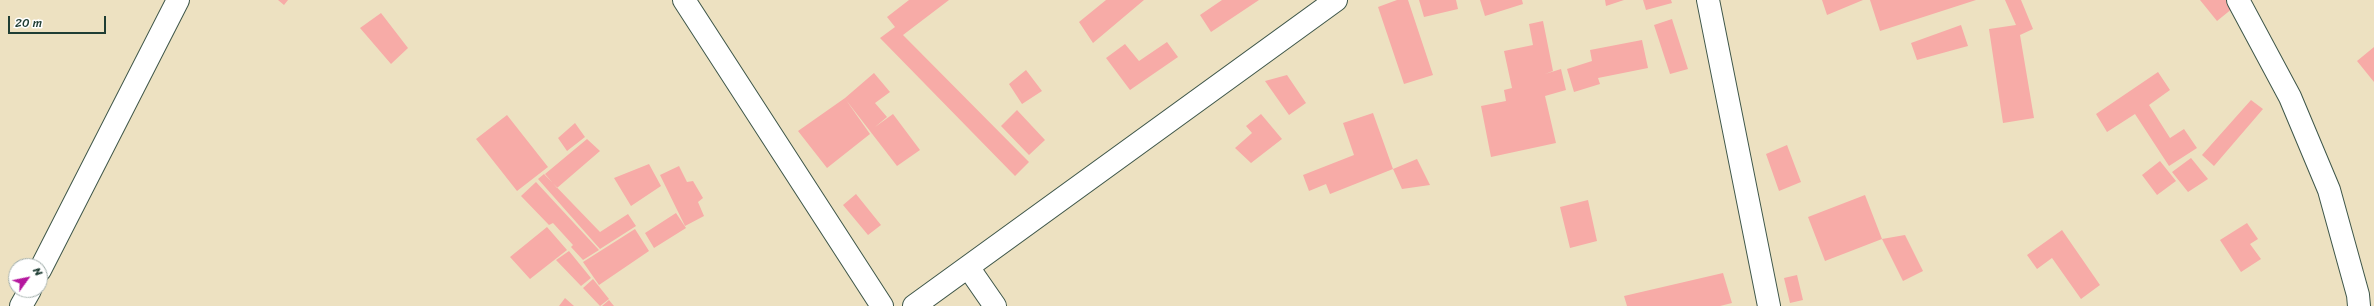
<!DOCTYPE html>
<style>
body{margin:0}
#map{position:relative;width:2374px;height:306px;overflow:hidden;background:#ede1c1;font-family:Sriracha,sans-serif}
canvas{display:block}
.north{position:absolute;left:8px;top:258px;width:40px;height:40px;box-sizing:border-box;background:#fff;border:1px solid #a5b1ae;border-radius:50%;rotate:57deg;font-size:11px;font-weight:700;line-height:16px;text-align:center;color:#1f3d34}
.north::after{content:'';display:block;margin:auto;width:14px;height:18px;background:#b5179e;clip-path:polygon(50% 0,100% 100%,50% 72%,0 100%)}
.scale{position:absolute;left:8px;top:16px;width:98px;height:18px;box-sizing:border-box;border:2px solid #1f3d34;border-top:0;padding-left:5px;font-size:12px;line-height:14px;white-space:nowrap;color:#1f3d34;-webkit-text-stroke:3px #fff;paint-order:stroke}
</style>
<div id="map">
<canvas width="2374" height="306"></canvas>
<div class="north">N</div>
<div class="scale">20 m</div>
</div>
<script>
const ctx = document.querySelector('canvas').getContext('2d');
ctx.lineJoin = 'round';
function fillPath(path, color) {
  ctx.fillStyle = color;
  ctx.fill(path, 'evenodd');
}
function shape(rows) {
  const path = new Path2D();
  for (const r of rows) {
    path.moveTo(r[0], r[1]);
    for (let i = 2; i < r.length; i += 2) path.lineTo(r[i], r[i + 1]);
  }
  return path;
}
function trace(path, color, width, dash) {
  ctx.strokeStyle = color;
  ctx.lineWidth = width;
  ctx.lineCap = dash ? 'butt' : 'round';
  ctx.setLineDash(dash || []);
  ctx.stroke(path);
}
const building = shape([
 [278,0,288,0,284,5],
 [909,0,949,0,903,35,1029,162,1015,176,880,38,895,27,887,17],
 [1106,0,1144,0,1093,43,1079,22],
 [1222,0,1259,0,1211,32,1200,15],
 [1397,0,1408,0,1433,75,1404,84,1378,7],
 [1419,0,1456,0,1458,9,1424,17],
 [1480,0,1522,0,1523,4,1485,16],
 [1605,0,1624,0,1606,6],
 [1643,0,1671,0,1672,3,1646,10],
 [1822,0,1863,0,1827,15],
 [1870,0,1976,0,1880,31],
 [2005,0,2021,0,2033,29,2020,35,2034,118,2003,123,1989,29,2016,25],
 [2200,0,2226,0,2233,8,2217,21],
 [381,13,408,48,391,64,360,28],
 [1672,19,1688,69,1670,74,1654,25],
 [1543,21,1553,71,1545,74,1561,69,1566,90,1545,96,1556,143,1491,157,1481,106,1506,101,1504,90,1512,88,1504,51,1533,45,1529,24],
 [1961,25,1968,46,1917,60,1911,43],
 [1642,40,1648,68,1598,78,1600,84,1574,92,1567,69,1592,61,1590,50],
 [1167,42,1178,57,1130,90,1106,58,1125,44,1139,61],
 [2374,47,2374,82,2357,61],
 [1026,70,1042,91,1022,104,1009,84],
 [2158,72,2170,90,2149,105,2170,138,2184,129,2197,148,2169,166,2135,114,2107,132,2096,114],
 [874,73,890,92,875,103,887,117,875,127,893,114,920,150,897,166,846,100,870,134,827,168,798,131,845,98],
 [1287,75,1306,103,1289,115,1265,81],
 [2251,100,2263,109,2214,166,2202,155],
 [1017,110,1045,140,1029,155,1001,126],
 [1373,113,1393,169,1330,194,1326,184,1309,191,1303,175,1354,155,1343,123],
 [1261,114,1282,139,1251,163,1235,148,1252,133,1246,126],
 [507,115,548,167,517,191,476,139],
 [575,123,585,137,567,151,558,138],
 [587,139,600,151,557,188,545,174],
 [1787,145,1801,182,1779,191,1766,154],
 [2191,158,2208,179,2188,192,2172,172],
 [1417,159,1430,185,1402,189,1393,169],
 [2160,161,2176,181,2157,195,2142,175],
 [649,164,661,186,631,206,614,178],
 [679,166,687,182,693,181,703,198,698,202,704,216,685,226,660,175],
 [544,174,600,232,628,214,636,226,600,249,538,179],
 [536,182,599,250,583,260,571,247,573,245,553,223,549,225,521,196],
 [856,194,881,225,868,235,843,205],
 [1865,195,1882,239,1825,261,1808,217],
 [1588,200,1597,241,1570,248,1560,207],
 [676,213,686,228,654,248,645,233],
 [2247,223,2258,239,2250,244,2261,259,2241,272,2220,240],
 [547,227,567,250,530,279,510,257],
 [635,229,649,251,599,285,583,262],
 [2062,230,2100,285,2081,299,2052,258,2037,269,2027,255],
 [1905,235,1923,271,1903,281,1882,239],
 [569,251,591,278,581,286,556,260],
 [1723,273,1732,303,1720,306,1627,306,1624,296],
 [1797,275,1803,300,1790,303,1784,278],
 [593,279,609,299,600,306,583,288],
 [565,298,574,306,559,306],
 [609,300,614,306,602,306]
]);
const minor = shape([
 [684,0,882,306],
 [1708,0,1769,306],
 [2238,0,2290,97,2329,190,2358,295,2359,306],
 [968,267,995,306],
 [40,270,178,0],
 [21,306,30,290],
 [914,306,1336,0]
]);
fillPath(building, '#f7aba7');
trace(minor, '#3e5649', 24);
trace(minor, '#fff', 22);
</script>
